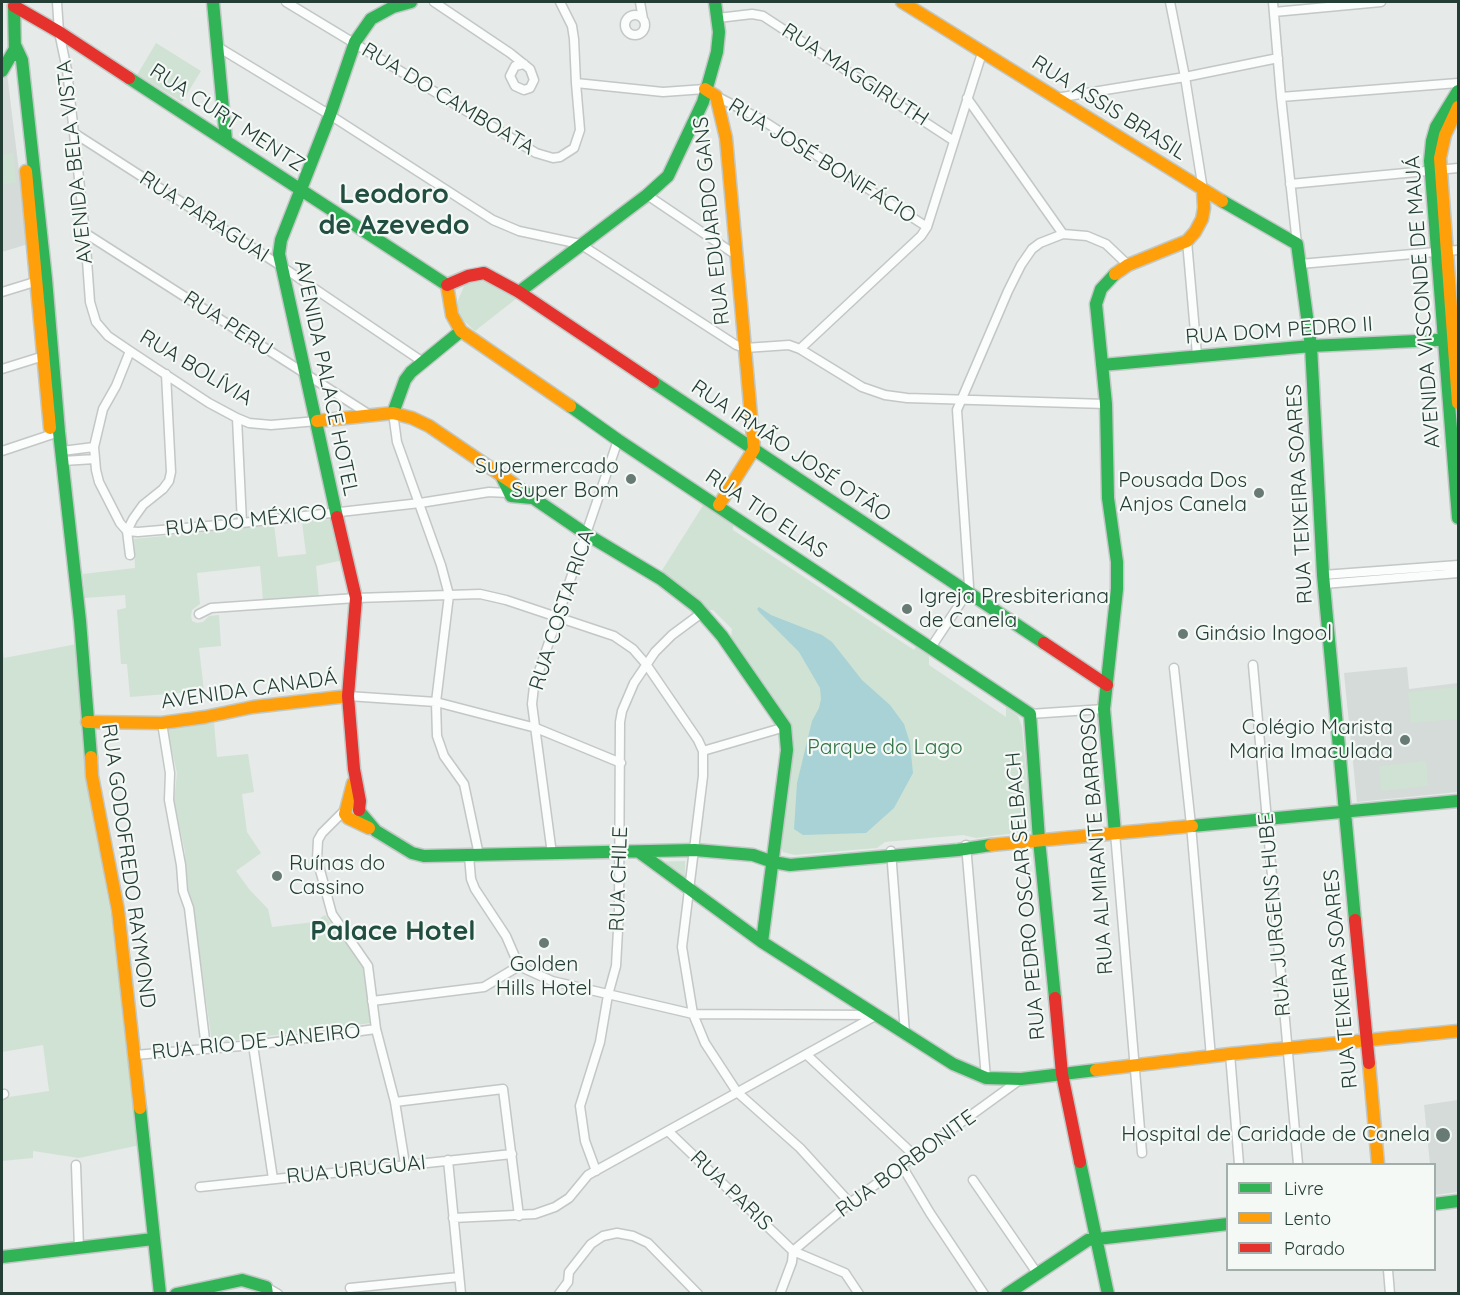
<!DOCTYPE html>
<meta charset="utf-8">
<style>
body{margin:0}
#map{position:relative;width:1460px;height:1295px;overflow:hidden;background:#e6eae8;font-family:Quicksand,sans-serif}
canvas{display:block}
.frame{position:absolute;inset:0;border:3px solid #243d35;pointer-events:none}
.legend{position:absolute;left:1226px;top:1163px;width:210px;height:108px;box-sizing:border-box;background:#f4f9f6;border:2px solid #a1aea9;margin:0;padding:8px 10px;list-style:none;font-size:18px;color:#243d35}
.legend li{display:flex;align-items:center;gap:12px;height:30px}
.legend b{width:30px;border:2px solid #a1aea9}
</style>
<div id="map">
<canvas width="1460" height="1295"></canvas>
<div class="frame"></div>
<ul class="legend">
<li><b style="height:8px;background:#30b455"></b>Livre</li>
<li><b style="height:8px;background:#ff9f0a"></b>Lento</li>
<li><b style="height:8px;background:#e5322d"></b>Parado</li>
</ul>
</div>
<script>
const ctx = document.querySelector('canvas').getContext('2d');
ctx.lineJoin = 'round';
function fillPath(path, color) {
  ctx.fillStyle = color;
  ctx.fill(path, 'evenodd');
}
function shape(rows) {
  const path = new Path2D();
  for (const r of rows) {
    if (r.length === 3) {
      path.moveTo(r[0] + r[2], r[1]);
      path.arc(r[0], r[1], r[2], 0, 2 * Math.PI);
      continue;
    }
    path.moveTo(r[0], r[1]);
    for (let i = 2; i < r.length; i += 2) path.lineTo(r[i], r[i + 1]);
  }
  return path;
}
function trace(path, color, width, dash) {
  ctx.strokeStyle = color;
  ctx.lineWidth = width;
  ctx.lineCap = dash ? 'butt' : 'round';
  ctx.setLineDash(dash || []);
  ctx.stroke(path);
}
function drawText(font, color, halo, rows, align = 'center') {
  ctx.font = font + ' Quicksand,sans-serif';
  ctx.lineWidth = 4.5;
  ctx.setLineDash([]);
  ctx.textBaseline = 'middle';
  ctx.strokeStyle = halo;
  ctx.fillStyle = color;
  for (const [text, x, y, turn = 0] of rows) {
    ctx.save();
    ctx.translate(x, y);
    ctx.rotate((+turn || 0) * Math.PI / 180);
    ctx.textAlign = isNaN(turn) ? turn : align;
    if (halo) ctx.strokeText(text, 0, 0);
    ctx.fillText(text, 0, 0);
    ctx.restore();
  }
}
const built = shape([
 [7,74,28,244,2,252,2,81],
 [1407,667,1409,689,1458,683,1458,792,1357,802,1344,673],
 [1458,1100,1458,1192,1435,1195,1434,1164,1430,1164,1424,1105]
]);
const green = shape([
 [156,43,201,71,182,102,137,75],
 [13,153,16,183,3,184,2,155],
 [475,279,487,281,517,298,475,331,462,319,458,309,458,300,465,284],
 [704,504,733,523,733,530,914,650,917,645,929,653,929,665,1006,717,1006,707,1018,716,1022,727,1032,831,976,838,963,835,885,842,877,848,795,855,783,852,780,844,791,736,731,640,732,629,713,610,706,610,659,575],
 [333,519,343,560,316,566,319,597,263,600,260,566,197,573,200,604,192,610,191,616,192,621,197,623,203,622,209,616,219,615,221,646,199,648,204,691,130,697,127,664,121,664,117,610,126,608,125,595,85,598,83,574,135,568,134,539,274,525,278,557,306,554,302,522],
 [77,644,85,773,116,942,140,1145,79,1158,33,1151,33,1158,2,1161,2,1098,49,1091,43,1045,2,1052,2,647,4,658],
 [1458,687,1458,719,1411,723,1408,692],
 [214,723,217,757,248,754,254,792,242,794,247,832,261,853,236,871,249,889,268,909,272,927,314,922,325,915,360,960,363,968,371,1023,212,1043,193,907,186,889,185,852,174,802,177,773,167,730],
 [1426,761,1428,786,1381,791,1379,766],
 [685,861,685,882,654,862]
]);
const water = shape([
 [759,607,771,615,822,635,832,642,862,680,890,705,904,724,910,743,913,773,894,808,866,833,803,835,794,829,797,783,812,721,819,708,821,699,820,688,799,652,760,613,757,609]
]);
const street = shape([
 [57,2,59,32,67,70,85,233,90,302,96,322,108,336,130,351,209,403,237,418,249,423,271,425,317,421],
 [286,2,536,153,553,158,560,157,574,148,580,130,576,83,574,39,572,26,560,2],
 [434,2,510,53,530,69,534,80,530,88,524,90,515,86,510,76,515,66,524,64],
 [640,2,643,19],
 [1170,2,1185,77,1203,190],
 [1273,2,1281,97,1297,244],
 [1274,12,1381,2],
 [635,25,10],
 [718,18,752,14,763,16,954,141],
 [218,47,330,115,493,220,519,231,580,244,736,345,745,348,789,345,800,349,862,387,885,395,907,398,1106,404],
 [576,83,663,92,705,89],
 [716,96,762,120,927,227],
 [1281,97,1458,83],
 [967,98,1063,234],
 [1056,98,1185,77,1278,58],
 [74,133,281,266,423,362],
 [1290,184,1458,168],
 [647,195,736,255],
 [85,233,370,415],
 [1187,241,1197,355],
 [1300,264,1458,250],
 [2,292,41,280],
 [800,349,921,236,927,227,982,53],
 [2,369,47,355],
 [393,413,397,442,441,565,449,595,436,702,437,736,444,756,464,784,479,855],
 [237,418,242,523],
 [2,451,59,432],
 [62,451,94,447],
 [63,461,95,459],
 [127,531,138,532,242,523,420,503,489,492,508,493],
 [127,531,120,523,99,482,96,470,94,447,103,409,116,386,130,351],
 [130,555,127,531,133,519,143,505,163,489,169,481,171,472,166,374],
 [1323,575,1458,565],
 [1324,584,1458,573],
 [199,614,211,608,356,598,480,594,506,600,614,636,633,649,646,664,698,740,703,751,703,776,682,947,693,1014,705,1043,737,1092,800,1148,850,1203],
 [930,649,967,593,969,586,957,410,1008,291,1021,265,1032,249,1040,243,1063,234,1087,236,1106,244,1128,265],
 [1253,665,1298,1164],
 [1174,668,1191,825,1211,1057],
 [348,696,436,702,536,728,621,763],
 [1030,714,1104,709],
 [162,723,170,773,169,800,181,865,183,891,189,908,206,1048],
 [703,751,785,727],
 [346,809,322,833,318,840,317,859,332,914,368,966,376,1029,395,1102,405,1164],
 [1115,833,1142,1153],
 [966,845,986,1078],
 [891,851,905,1033],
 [552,854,532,704,534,686,618,440],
 [469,856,471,879,475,889,506,936,519,966],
 [519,966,552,981,693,1014,873,1015],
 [372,1001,484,987,519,966],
 [253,1045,273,1179],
 [1230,1054,1239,1164],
 [135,1055,253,1045,376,1029],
 [807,1055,915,1156],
 [2,1095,4,1094],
 [395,1102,503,1089,519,1216],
 [668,1131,793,1251,845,1273,859,1294],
 [448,1160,461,1294],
 [76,1165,79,1248],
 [902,1166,930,1213,984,1294],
 [596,1171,585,1141,580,1106,600,1042,608,995,616,966,619,912,620,722,622,711,634,683,655,652,672,635,703,612],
 [973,1180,1037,1273],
 [200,1187,512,1154],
 [453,1218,535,1214,555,1207,569,1198,588,1175,877,1015],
 [793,1251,850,1203,1021,1079],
 [1388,1270,1390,1294],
 [266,1287,278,1294],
 [350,1288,459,1277],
 [559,1294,568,1282,569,1272,591,1244,603,1236,617,1233,633,1236,648,1243,698,1294],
 [780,1294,792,1262,793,1251]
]);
const fast = shape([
 [213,2,226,140],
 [14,6,15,55],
 [16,47,22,60,46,279,59,432,80,621,91,757],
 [2,71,16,47],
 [129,78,447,285],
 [1458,91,1436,127,1432,141,1430,161,1458,518],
 [1222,201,1297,244,1311,346,1323,575,1355,920],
 [1115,274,1101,289,1096,304,1106,404,1108,498,1117,562,1117,589,1104,709,1115,833],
 [519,292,647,195,668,176,703,102,717,52,719,32,715,2],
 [1102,365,1311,346,1458,339],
 [653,382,1044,643],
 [570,406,618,440,1030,714,1039,840,1055,998],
 [393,413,405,380,411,372,461,331],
 [501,475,511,496,532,498],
 [520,489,586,534,661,579,696,606,722,636,785,727,787,750,762,942],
 [337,517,279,254,281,240,330,115,355,42,371,19,393,7,411,2],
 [360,812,376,831,412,853,424,856,695,850,753,855,773,862,790,865,958,850,991,845],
 [1192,826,1458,801],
 [639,852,762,942,953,1064,986,1078,1021,1079,1096,1070],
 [140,1108,160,1294],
 [1080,1162,1108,1294],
 [1434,1204,1458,1201],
 [2,1257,153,1239],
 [176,1294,242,1280,266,1287,267,1294],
 [1007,1294,1088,1240,1228,1224]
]);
const slow = shape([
 [902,2,1222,201],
 [705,89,716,96,726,138,754,449],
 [1458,107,1445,135,1440,158,1458,403],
 [26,171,50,428],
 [1115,274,1128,265,1187,241,1195,232,1202,219,1204,208,1203,190],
 [447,285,452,315,461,331,570,406],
 [317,421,393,413,412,418,429,426,514,484],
 [719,505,754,449],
 [87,722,162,723,205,717,253,707,348,696],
 [91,757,92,776,118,910,140,1108],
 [353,783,345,814,348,818,369,828],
 [991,845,1192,826],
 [1369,1063,1378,1164],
 [1096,1070,1230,1054,1458,1031]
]);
const jam = shape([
 [14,6,59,32,129,78],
 [447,285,468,276,484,273,519,292,653,382],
 [337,517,356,598,348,696,354,769,360,801,359,810],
 [1044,643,1107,685],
 [1355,920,1369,1063],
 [1055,998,1062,1074,1080,1162]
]);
const markers = [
 [631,479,6,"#687a74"],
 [1259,493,6,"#687a74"],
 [907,609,6,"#687a74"],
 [1183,634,6,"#687a74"],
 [1405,740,6,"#687a74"],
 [277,876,6,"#687a74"],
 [544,943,6,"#687a74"],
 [1443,1135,8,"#687a74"]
];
const streetNames = [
 ["RUA MAGGIRUTH",855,75,33],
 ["RUA DO CAMBOATA",448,99,31],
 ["RUA ASSIS BRASIL",1109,108,32],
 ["RUA CURT MENTZ",227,118,33],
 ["RUA JOSÉ BONIFÁCIO",822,161,32],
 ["AVENIDA BELA VISTA",75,162,-96],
 ["RUA PARAGUAI",204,217,33],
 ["RUA EDUARDO GANS",712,221,-96],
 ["AVENIDA VISCONDE DE MAUÁ",1423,302,-94],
 ["RUA PERU",228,324,33],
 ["RUA DOM PEDRO II",1279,331,-4],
 ["RUA BOLÍVIA",196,368,31],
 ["AVENIDA PALACE HOTEL",326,378,78],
 ["RUA IRMÃO JOSÉ OTÃO",791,451,34],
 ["RUA TEIXEIRA SOARES",1300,494,-93],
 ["RUA TIO ELIAS",766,514,34],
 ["RUA DO MÉXICO",246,521,-6],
 ["RUA COSTA RICA",562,610,-72],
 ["AVENIDA CANADÁ",249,690,-8],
 ["RUA ALMIRANTE BARROSO",1097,841,-94],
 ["RUA GODOFREDO RAYMOND",128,866,82],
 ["RUA CHILE",619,879,-88],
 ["RUA PEDRO OSCAR SELBACH",1026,896,-95],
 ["RUA JURGENS HUBE",1275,915,-95],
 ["RUA TEIXEIRA SOARES",1341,979,-95],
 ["RUA RIO DE JANEIRO",256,1042,-6],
 ["RUA BORBONITE",906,1164,-36],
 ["RUA URUGUAI",356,1170,-6],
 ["RUA PARIS",731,1191,44]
];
const poiNames = [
 ["Supermercado",619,467],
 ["Super Bom",619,491],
 ["Pousada Dos",1247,481],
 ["Anjos Canela",1247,505],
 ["Igreja Presbiteriana",919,597,"left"],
 ["de Canela",919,621,"left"],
 ["Ginásio Ingool",1195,634,"left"],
 ["Colégio Marista",1393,728],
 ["Maria Imaculada",1393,752],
 ["Ruínas do",289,864,"left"],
 ["Cassino",289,888,"left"],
 ["Golden",544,965,"center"],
 ["Hills Hotel",544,989,"center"],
 ["Hospital de Caridade de Canela",1430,1135]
];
const parkNames = [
 ["Parque do Lago",885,748]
];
const districtNames = [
 ["Leodoro",394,195],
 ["de Azevedo",394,226],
 ["Palace Hotel",393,932]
];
fillPath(built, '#d4dbd8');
fillPath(green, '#d0e2d4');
fillPath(water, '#a9d2d6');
trace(street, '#c3c7c5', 11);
trace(fast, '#c1c8c5', 15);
trace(slow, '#c1c8c5', 15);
trace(jam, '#c1c8c5', 15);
trace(street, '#fbfcfc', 8);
trace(fast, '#30b455', 12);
trace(slow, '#ff9f0a', 12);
trace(jam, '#e5322d', 12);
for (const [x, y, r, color] of markers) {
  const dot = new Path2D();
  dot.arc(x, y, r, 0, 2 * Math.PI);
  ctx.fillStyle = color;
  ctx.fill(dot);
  trace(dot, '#f4f9f6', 2);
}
drawText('21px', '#243d35', '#f4f9f6', streetNames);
drawText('21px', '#243d35', '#f4f9f6', poiNames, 'right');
drawText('21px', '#307245', '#f4f9f6', parkNames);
drawText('bold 27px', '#214e40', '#f4f9f6', districtNames);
</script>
